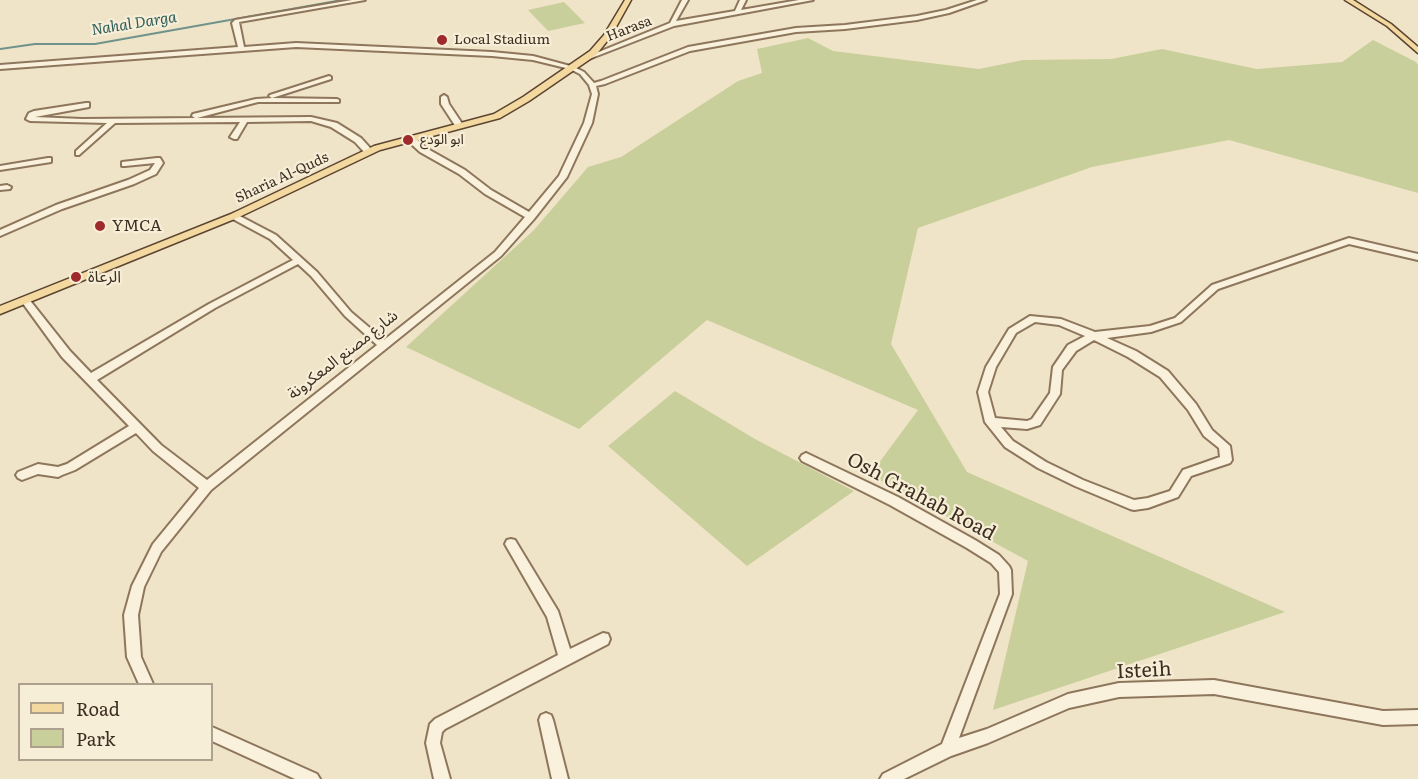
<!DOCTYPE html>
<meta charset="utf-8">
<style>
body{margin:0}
#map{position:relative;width:1418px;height:779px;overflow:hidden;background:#f0e4c8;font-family:Literata,serif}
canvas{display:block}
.legend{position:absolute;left:18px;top:683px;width:195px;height:78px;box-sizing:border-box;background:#f7eed8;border:2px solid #ada18e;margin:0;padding:8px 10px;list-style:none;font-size:18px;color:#3d2e20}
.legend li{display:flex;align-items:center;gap:12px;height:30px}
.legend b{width:30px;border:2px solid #ada18e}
</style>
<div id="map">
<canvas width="1418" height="779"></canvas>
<ul class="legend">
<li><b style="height:8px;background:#f3d9a0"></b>Road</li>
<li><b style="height:16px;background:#c9cf9b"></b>Park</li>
</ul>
</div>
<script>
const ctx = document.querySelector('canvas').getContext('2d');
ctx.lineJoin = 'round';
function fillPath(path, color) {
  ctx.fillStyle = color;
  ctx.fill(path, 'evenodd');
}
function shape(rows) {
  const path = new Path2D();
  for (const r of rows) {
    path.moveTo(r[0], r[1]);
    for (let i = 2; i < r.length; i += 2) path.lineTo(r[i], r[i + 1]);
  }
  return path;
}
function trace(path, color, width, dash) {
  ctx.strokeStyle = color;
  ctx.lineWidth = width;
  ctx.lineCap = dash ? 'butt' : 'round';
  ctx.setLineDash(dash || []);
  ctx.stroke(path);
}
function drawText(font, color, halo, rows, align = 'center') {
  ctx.font = font + ' Literata,"Noto Sans Arabic",serif';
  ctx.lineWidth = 4.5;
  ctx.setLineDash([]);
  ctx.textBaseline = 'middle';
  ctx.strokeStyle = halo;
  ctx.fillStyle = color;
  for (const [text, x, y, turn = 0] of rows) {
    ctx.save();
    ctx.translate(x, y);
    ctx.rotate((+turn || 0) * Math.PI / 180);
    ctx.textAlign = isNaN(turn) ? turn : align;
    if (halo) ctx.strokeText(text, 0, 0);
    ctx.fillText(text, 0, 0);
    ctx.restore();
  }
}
const green = shape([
 [564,2,585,23,548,31,528,10],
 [808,38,833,51,979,69,1023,60,1111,59,1162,49,1257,69,1342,62,1373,40,1416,62,1418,65,1418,193,1229,140,1092,167,918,228,891,344,967,472,1285,612,993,710,1028,561,870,475,918,410,707,320,579,429,406,347,534,230,588,167,621,157,738,81,762,73,757,49],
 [675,391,755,439,854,491,747,566,608,446]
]);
const stream = shape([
 [0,49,35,44,95,44,342,0]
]);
const minor = shape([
 [352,0,365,0,239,22,244,47,296,43,492,52,533,56,574,67,584,72,594,83,601,81,688,47,796,28,845,25,917,16,946,10,977,0,986,0,949,13,917,20,845,29,796,32,690,51,605,84,596,86,598,94,592,123,567,177,534,219,501,256,211,490,161,552,144,587,138,615,141,657,153,684,139,684,127,657,124,615,132,586,153,544,199,488,153,451,136,433,75,470,62,475,58,477,38,474,22,480,18,478,16,475,18,472,38,464,58,467,67,464,129,426,62,357,22,302,20,300,22,298,28,298,70,351,91,373,209,304,293,260,270,239,231,218,230,216,234,213,276,235,317,272,351,312,384,340,495,252,525,217,485,194,459,174,420,152,407,140,407,136,413,136,426,148,465,170,491,190,529,212,559,176,584,123,592,94,589,85,580,74,570,69,533,60,492,56,296,47,0,69,0,65,238,47,232,23,235,20,352,0],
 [298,264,311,276,345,316,377,345,207,480,161,445,97,380,215,308,298,264],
 [682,0,688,0,676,21,735,11,740,0,746,0,741,10,799,0,813,0,674,26,589,59,584,58,670,23,682,0],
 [329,76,331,77,331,79,272,98,337,99,339,100,339,102,258,102,197,118,311,117,337,123,361,138,371,149,371,153,365,153,355,142,331,127,311,121,247,122,237,139,234,139,230,137,240,122,115,123,79,155,76,155,76,151,107,123,30,121,26,119,29,113,34,111,86,103,89,103,89,107,35,117,82,119,195,118,192,116,193,114,256,99,272,98,269,96,270,95,329,76],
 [444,95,447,97,449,104,463,125,462,127,456,127,441,104,441,97,444,95],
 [48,158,51,158,51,162,0,170,0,166,48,158],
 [157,158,160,158,163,163,156,174,134,184,62,209,0,236,0,230,56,205,128,180,150,170,155,163,125,166,122,166,122,162,157,158],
 [7,185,11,187,10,189,0,190,0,186,7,185],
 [1349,238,1418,254,1418,260,1349,244,1218,289,1181,322,1151,332,1107,338,1136,351,1168,371,1196,404,1212,430,1230,446,1232,460,1230,463,1191,476,1178,497,1148,508,1134,510,1130,509,1075,486,1038,468,1005,447,985,422,978,392,986,367,1009,329,1030,316,1061,319,1095,332,1150,326,1175,318,1212,285,1349,238],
 [1035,322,1059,325,1085,336,1068,345,1053,367,1050,393,1032,419,1027,421,995,418,988,392,996,367,1016,333,1035,322],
 [1094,340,1128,357,1160,377,1188,410,1204,436,1219,448,1220,457,1183,470,1170,491,1148,498,1134,500,1083,480,1046,462,1013,441,1001,427,1027,429,1040,425,1060,394,1062,370,1076,351,1094,340],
 [806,453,898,497,975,540,999,555,1009,566,1011,570,1012,594,959,738,987,729,1068,694,1119,683,1214,680,1383,711,1418,710,1418,724,1383,725,1214,694,1119,697,1069,708,988,743,951,756,904,779,880,779,883,774,942,744,1000,594,999,572,991,563,967,548,890,505,802,461,800,458,802,455,806,453],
 [511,539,515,540,558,611,570,649,603,633,608,634,610,639,608,644,445,729,442,732,440,743,450,779,434,779,426,743,430,724,435,719,558,655,547,617,505,544,507,540,511,539],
 [546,713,551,715,553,720,568,779,552,779,539,720,541,715,546,713],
 [212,727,317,774,320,779,295,779,212,741,212,727]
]);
const major = shape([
 [625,0,631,0,611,36,596,55,529,101,500,118,380,150,237,218,0,314,0,306,231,214,374,146,494,114,523,97,590,51,604,35,625,0],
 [1345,0,1353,0,1391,24,1418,47,1418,53,1387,26,1345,0]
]);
const markers = [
 [442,40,6,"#9e2a2b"],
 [408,140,6,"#9e2a2b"],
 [100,226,6,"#9e2a2b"],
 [76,277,6,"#9e2a2b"]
];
const farStreetnames = [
 ["Harasa",629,29,-21],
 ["Sharia Al-Quds",282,178,-25]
];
const farPoinames = [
 ["Local Stadium",454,40],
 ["ابو الودع",420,140]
];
const farWaternames = [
 ["Nahal Darga",134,24,-9]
];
const poiNames = [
 ["YMCA",112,226],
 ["الرعاة",88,277]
];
const streetNames = [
 ["شارع مصنع المعكرونة",343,355,-38]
];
const nearStreetnames = [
 ["Osh Grahab Road",921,497,28],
 ["Isteih",1144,671,-3]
];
fillPath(green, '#c9cf9b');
trace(stream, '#6f938a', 2);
trace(minor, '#8d765c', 4);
trace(major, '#5b4430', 3);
fillPath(minor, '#faf1dc');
fillPath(major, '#f3d9a0');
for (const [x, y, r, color] of markers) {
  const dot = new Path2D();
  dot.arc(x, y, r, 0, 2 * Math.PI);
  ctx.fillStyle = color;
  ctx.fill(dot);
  trace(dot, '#f7eed8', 2);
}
drawText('14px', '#3d2e20', '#f7eed8', farStreetnames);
drawText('14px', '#3d2e20', '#f7eed8', farPoinames, 'left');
drawText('italic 15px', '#2f5d5a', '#f7eed8', farWaternames);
drawText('16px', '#3d2e20', '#f7eed8', poiNames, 'left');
drawText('16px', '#3d2e20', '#f7eed8', streetNames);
drawText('20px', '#3d2e20', '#f7eed8', nearStreetnames);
</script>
